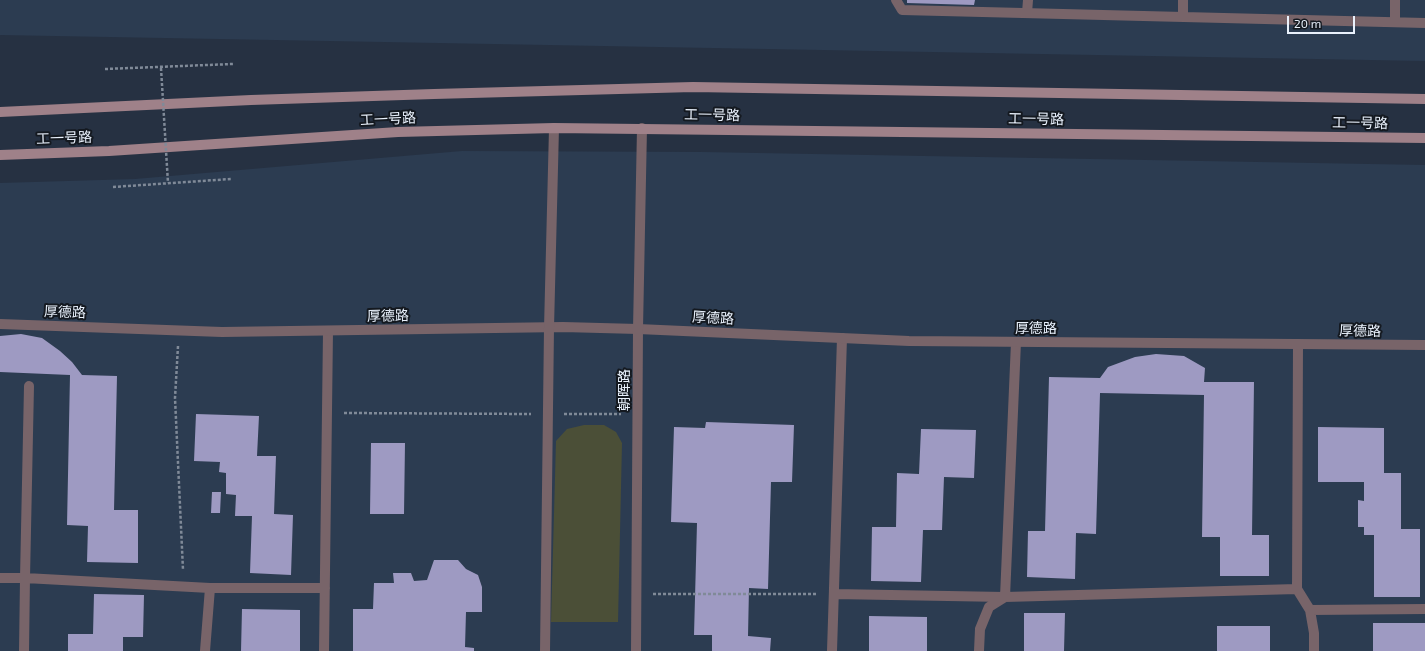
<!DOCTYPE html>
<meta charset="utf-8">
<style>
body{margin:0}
#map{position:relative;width:1425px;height:651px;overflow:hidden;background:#263142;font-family:"Exo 2",sans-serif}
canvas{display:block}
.scale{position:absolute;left:1287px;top:16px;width:68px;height:18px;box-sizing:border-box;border:2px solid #e9f1fc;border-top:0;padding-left:5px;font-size:12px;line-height:14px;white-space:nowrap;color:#e9f1fc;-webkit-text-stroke:3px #141920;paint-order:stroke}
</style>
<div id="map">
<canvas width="1425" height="651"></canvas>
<div class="scale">20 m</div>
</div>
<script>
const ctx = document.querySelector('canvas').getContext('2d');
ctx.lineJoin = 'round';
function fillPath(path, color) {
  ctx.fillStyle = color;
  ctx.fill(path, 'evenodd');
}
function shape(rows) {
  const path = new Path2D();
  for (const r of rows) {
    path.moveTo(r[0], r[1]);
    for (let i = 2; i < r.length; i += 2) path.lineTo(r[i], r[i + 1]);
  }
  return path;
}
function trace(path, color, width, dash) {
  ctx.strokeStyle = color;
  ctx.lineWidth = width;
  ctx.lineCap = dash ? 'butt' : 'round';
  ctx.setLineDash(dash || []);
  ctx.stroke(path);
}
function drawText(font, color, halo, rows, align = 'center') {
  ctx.font = font + ' "Exo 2","Noto Sans SC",sans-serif';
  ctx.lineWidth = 4;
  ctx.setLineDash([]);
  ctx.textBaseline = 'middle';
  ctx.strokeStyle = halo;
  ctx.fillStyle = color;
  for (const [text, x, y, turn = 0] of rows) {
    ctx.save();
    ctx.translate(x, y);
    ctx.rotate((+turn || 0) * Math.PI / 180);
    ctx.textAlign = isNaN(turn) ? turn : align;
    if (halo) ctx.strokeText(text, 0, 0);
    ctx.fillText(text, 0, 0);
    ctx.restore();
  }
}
const built = shape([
 [0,0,1425,0,1425,61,0,35],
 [462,151,702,152,1425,165,1425,651,0,651,0,183,135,179]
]);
const green = shape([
 [584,425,604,425,616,432,622,443,618,622,551,622,556,441,567,429]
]);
const building = shape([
 [907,0,975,0,974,5,907,3],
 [21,334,42,338,60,351,72,362,82,375,117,376,114,510,138,510,138,563,87,562,88,526,67,525,70,375,0,372,0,336],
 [1156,354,1184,356,1205,368,1204,382,1254,382,1252,535,1269,535,1269,576,1220,576,1220,537,1202,537,1204,395,1100,393,1096,534,1076,533,1075,579,1027,577,1028,531,1045,531,1049,377,1100,378,1108,367,1135,357],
 [196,414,259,416,257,456,276,456,274,514,293,515,291,575,250,573,252,516,235,516,236,495,226,494,226,473,219,472,220,462,194,461],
 [706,422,794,425,792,482,771,482,768,589,749,588,748,636,771,638,770,651,712,651,712,635,694,635,697,523,671,522,674,427,705,428],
 [1318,427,1384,428,1384,473,1401,473,1401,529,1420,529,1420,597,1374,597,1374,535,1364,535,1364,527,1358,527,1358,500,1364,501,1364,482,1318,482],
 [921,429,976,430,974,478,944,477,942,530,923,530,921,582,871,581,872,527,896,527,897,473,919,474],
 [371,443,405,443,404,514,370,514],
 [212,492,221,492,220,513,211,513],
 [434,560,458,560,466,569,478,575,482,587,482,612,466,612,465,647,474,648,474,651,353,651,353,609,373,609,374,583,394,583,393,573,411,573,414,581,427,580],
 [94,594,144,595,143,637,123,637,123,651,68,651,68,634,93,634],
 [242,609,300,610,300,651,241,651],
 [1024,613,1065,613,1064,651,1024,651],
 [869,616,927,617,927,651,869,651],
 [1373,623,1425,623,1425,651,1373,651],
 [1217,626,1270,626,1270,651,1217,651]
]);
const path = shape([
 [105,69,233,64],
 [113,187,231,179],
 [178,346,175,398,183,570],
 [344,413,531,414],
 [564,414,621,414],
 [653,594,818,594]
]);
const service = shape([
 [896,0,902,10,1425,23],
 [1027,13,1028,0],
 [1183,17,1183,0],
 [1395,22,1395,0],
 [0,578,25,578,29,386],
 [1297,589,1310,610,1314,633,1314,651],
 [834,594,1005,597,1016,342],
 [1310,610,1425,609],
 [24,651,25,578,210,588],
 [205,651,210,588,325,588],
 [324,651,328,331],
 [832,651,842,338],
 [979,651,980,629,989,607,1005,597,1297,589,1298,344]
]);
const minor = shape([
 [0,324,222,332,563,327,638,329,909,341,1425,345]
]);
const tertiary = shape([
 [545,651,549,328,554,128],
 [636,651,638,329,642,128]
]);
const secondary = shape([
 [0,112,251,100,434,94,693,87,1425,99],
 [0,155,109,151,398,132,554,128,1425,138]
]);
const pathBridge = shape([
 [161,68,168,183]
]);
const streetNames = [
 ["工一号路",712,115,1],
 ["工一号路",388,119,-3],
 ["工一号路",1036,119,1],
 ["工一号路",1360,123,1],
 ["工一号路",64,138,-2],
 ["厚德路",65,312,2],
 ["厚德路",388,316,-1],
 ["厚德路",713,318,3],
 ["厚德路",1036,328],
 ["厚德路",1360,331,1],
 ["朝晖路",624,390,-90]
];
fillPath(built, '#2c3c51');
fillPath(green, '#4b4f37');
fillPath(building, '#9e9ac2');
trace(path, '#808a98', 2.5, [3, 2]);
trace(service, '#786469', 10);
trace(minor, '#786469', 10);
trace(tertiary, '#786469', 10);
trace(secondary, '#9f8189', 10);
trace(pathBridge, '#808a98', 2.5, [3, 2]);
drawText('14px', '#e9f1fc', '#141920', streetNames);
</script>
